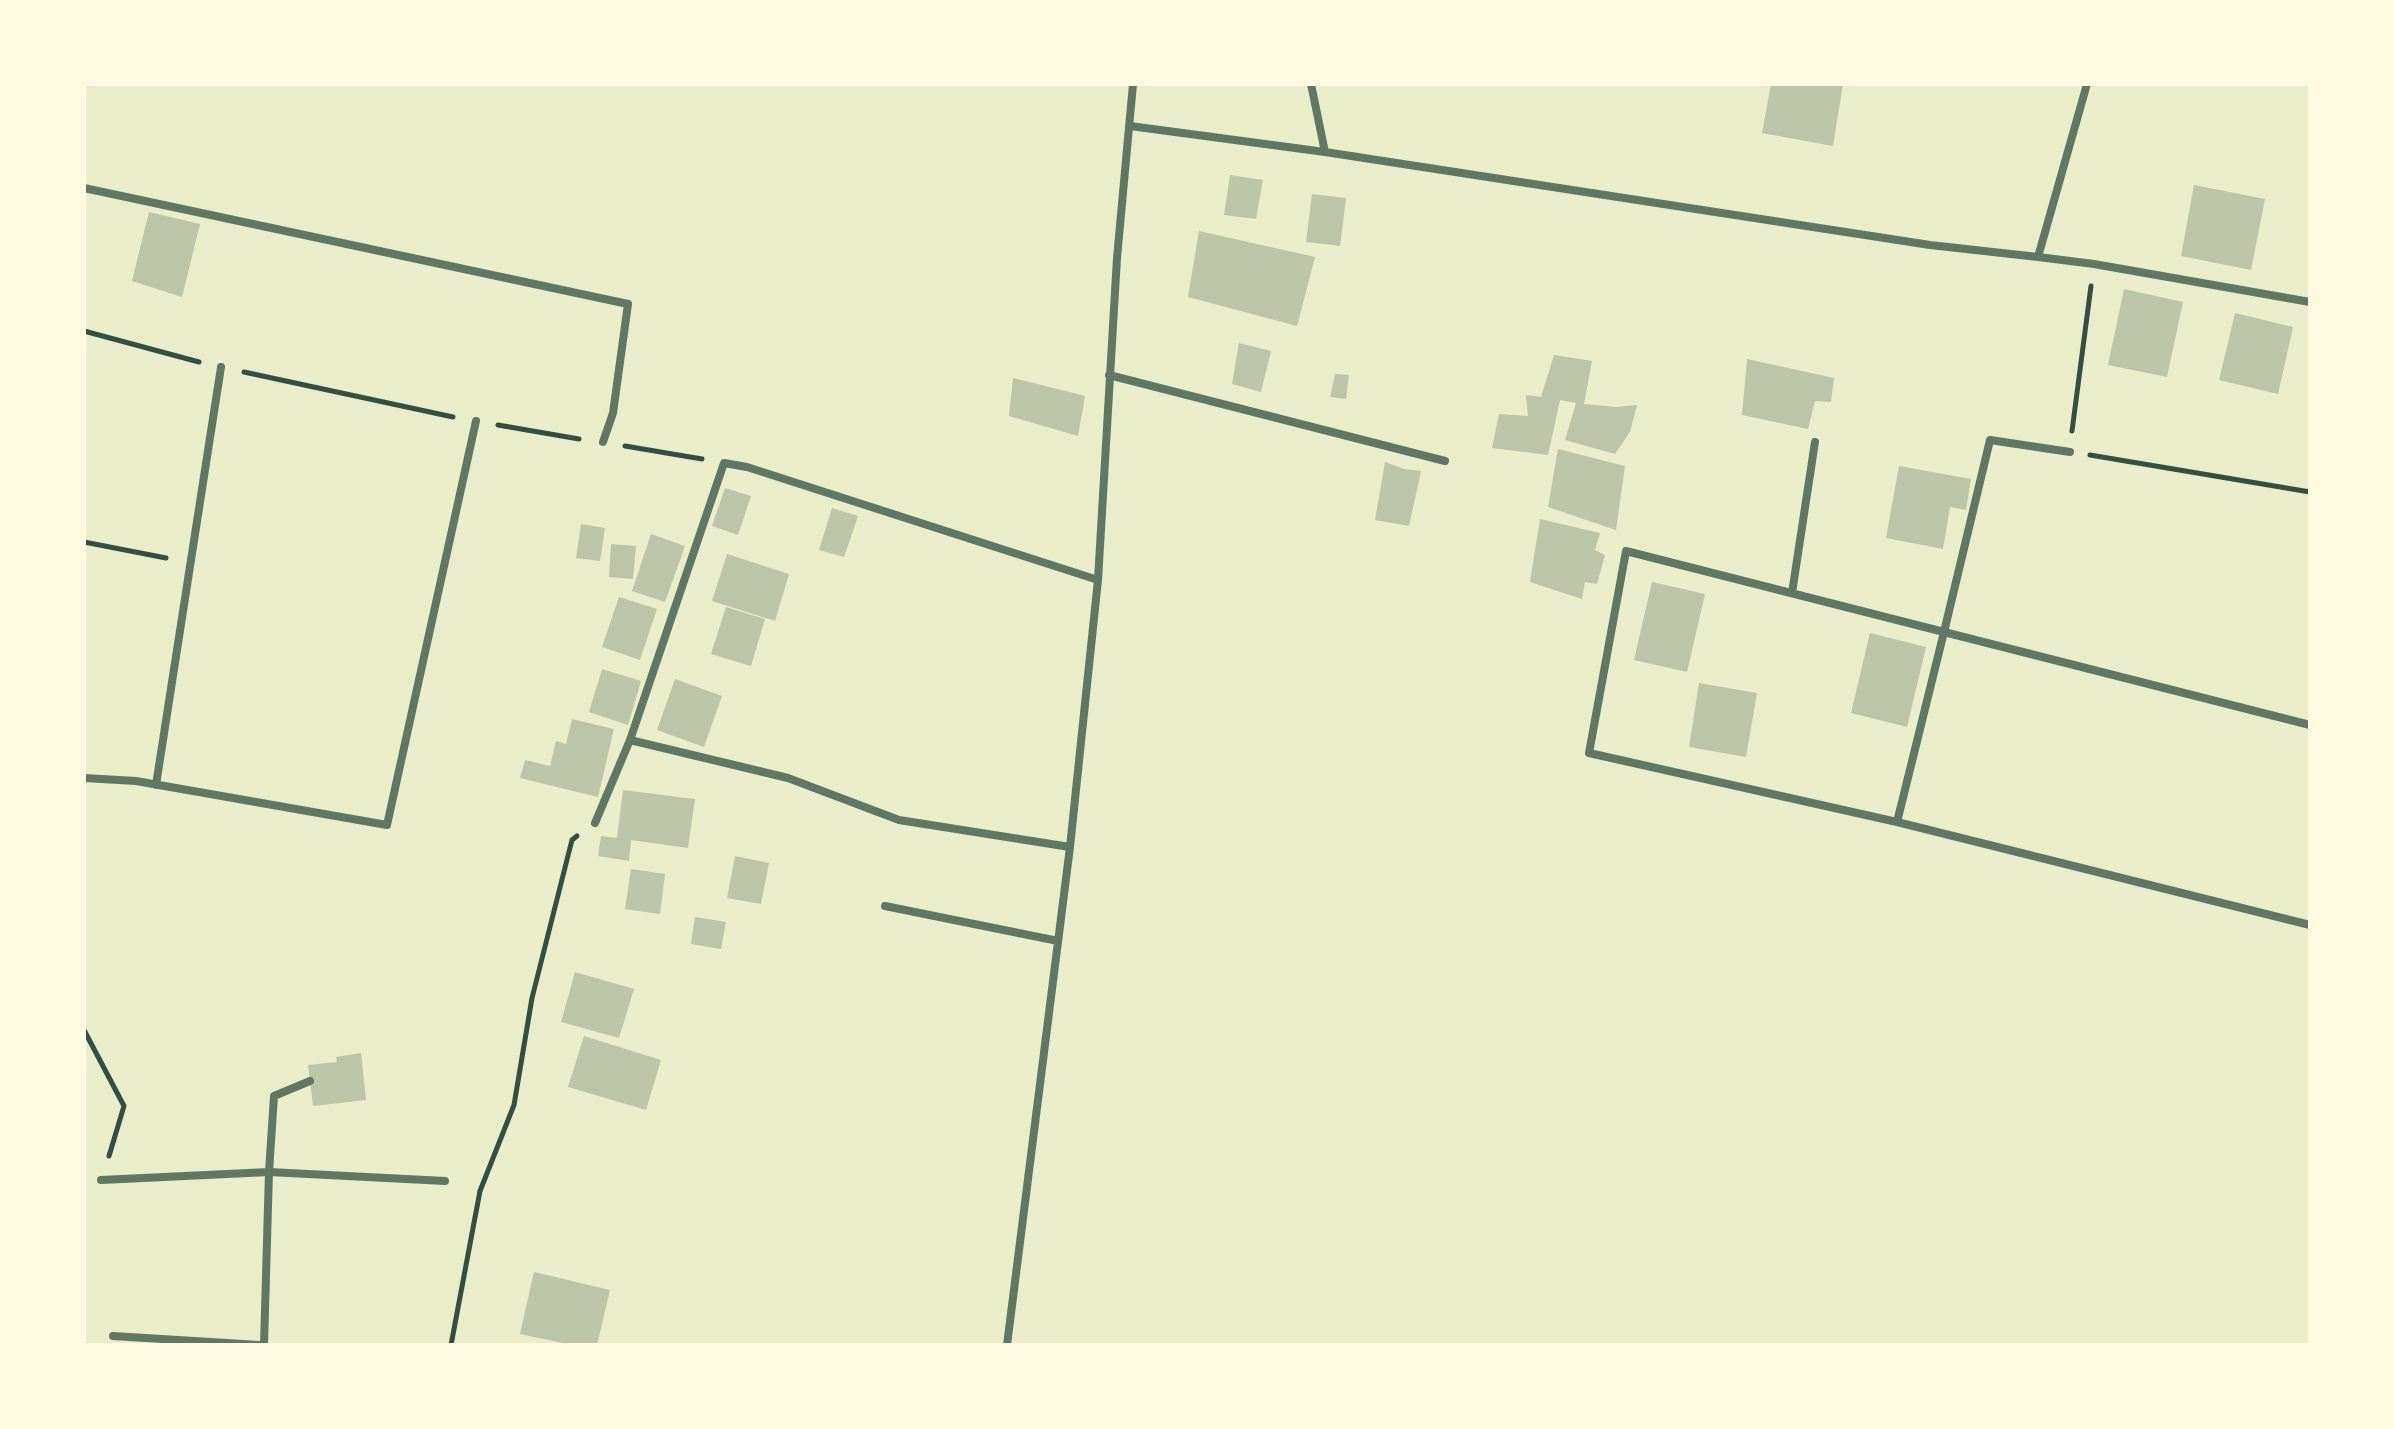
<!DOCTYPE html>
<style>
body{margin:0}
#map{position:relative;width:2394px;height:1429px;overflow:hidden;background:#e9edc9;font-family:"Roboto Condensed",sans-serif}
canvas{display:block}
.frame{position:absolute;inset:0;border:86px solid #fefae0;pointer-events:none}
</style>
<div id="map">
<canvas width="2394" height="1429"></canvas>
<div class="frame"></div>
</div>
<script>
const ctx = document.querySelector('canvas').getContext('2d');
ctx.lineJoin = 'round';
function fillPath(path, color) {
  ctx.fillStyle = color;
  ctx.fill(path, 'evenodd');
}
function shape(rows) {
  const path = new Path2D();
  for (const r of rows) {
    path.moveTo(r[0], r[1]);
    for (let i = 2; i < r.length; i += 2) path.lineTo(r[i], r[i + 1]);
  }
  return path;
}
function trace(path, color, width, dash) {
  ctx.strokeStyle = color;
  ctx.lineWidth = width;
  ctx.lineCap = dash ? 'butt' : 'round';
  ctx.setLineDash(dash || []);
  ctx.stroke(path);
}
const building = shape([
 [1771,84,1843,84,1833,146,1762,133],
 [1230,175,1263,180,1256,219,1224,215],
 [2194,185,2265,199,2251,270,2181,256],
 [1312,194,1346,198,1340,246,1306,242],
 [149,212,200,224,182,297,132,281],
 [1199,231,1315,257,1297,326,1188,297],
 [2124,289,2183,302,2167,377,2108,365],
 [2235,313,2293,327,2278,394,2219,380],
 [1239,343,1271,351,1261,392,1232,384],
 [1554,355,1592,361,1584,404,1616,407,1637,405,1630,432,1615,454,1565,440,1576,403,1560,400,1548,455,1492,448,1499,414,1528,416,1526,395,1541,397],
 [1747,359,1834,378,1831,402,1815,401,1808,429,1742,415],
 [1335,374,1349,375,1346,399,1330,397],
 [1013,378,1085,396,1078,436,1009,416],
 [1558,449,1625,466,1616,530,1548,507],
 [1385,462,1404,469,1421,471,1409,526,1375,520],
 [1899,466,1971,479,1966,510,1950,507,1943,549,1886,538],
 [725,488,751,496,738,535,712,526],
 [832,508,858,516,844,557,819,550],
 [1540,519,1600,533,1595,550,1605,555,1597,584,1585,582,1582,599,1530,582],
 [581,524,605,528,600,561,576,558],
 [651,534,685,546,665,602,632,591],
 [611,544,636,546,633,579,609,577],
 [727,554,789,574,775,621,712,601],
 [1652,582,1705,594,1687,672,1634,660],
 [619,597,657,609,640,660,602,647],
 [726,607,765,619,751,666,711,654],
 [1870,633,1926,647,1907,727,1851,713],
 [602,669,641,681,628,725,589,712],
 [675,679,722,696,704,747,657,730],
 [1699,683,1757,693,1746,757,1689,747],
 [572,719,614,729,598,797,520,778,525,760,550,766,556,741,566,744],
 [623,790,695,799,688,848,631,840,629,861,598,856,601,836,617,838],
 [735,856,769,863,761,904,727,898],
 [631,869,665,874,660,914,625,909],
 [695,917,726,922,721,949,691,944],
 [575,972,634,989,619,1038,561,1022],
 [584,1036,661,1060,646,1110,568,1087],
 [361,1053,366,1100,313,1106,308,1065,337,1062,336,1057],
 [534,1272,610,1290,597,1345,572,1345,520,1334]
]);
const path = shape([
 [84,331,199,362],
 [244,372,453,417],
 [498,425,579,439],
 [2072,431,2091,286],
 [625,446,702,459],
 [2090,455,2310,492],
 [84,542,166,558],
 [84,1030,124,1106,109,1156],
 [451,1345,480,1191,514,1105,532,998,572,840,577,836]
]);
const minor = shape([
 [1311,84,1325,152],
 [2087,84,2038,257,2094,264,2310,302],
 [1130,126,1325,152,1930,245,2038,257],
 [84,188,628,304,613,413,603,442],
 [1109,375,1445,461],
 [2070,452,1990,440,1944,632,2310,725],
 [1626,551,1944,632,1897,822,1589,753,1626,551],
 [1792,593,1815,442],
 [84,778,136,781,387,825,476,421],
 [156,785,221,367],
 [1897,822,2310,925],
 [595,823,630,740],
 [1070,847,899,820,788,778,630,740,724,463,747,467,1098,580],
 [885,906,1058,941],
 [101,1180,269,1172,445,1181],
 [113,1336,259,1345],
 [264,1345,269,1172,274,1096,310,1081],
 [1007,1345,1070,847,1098,580,1117,258,1133,84]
]);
fillPath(building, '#bcc5a7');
trace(path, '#344e41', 5);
trace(minor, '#617663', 8);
</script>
